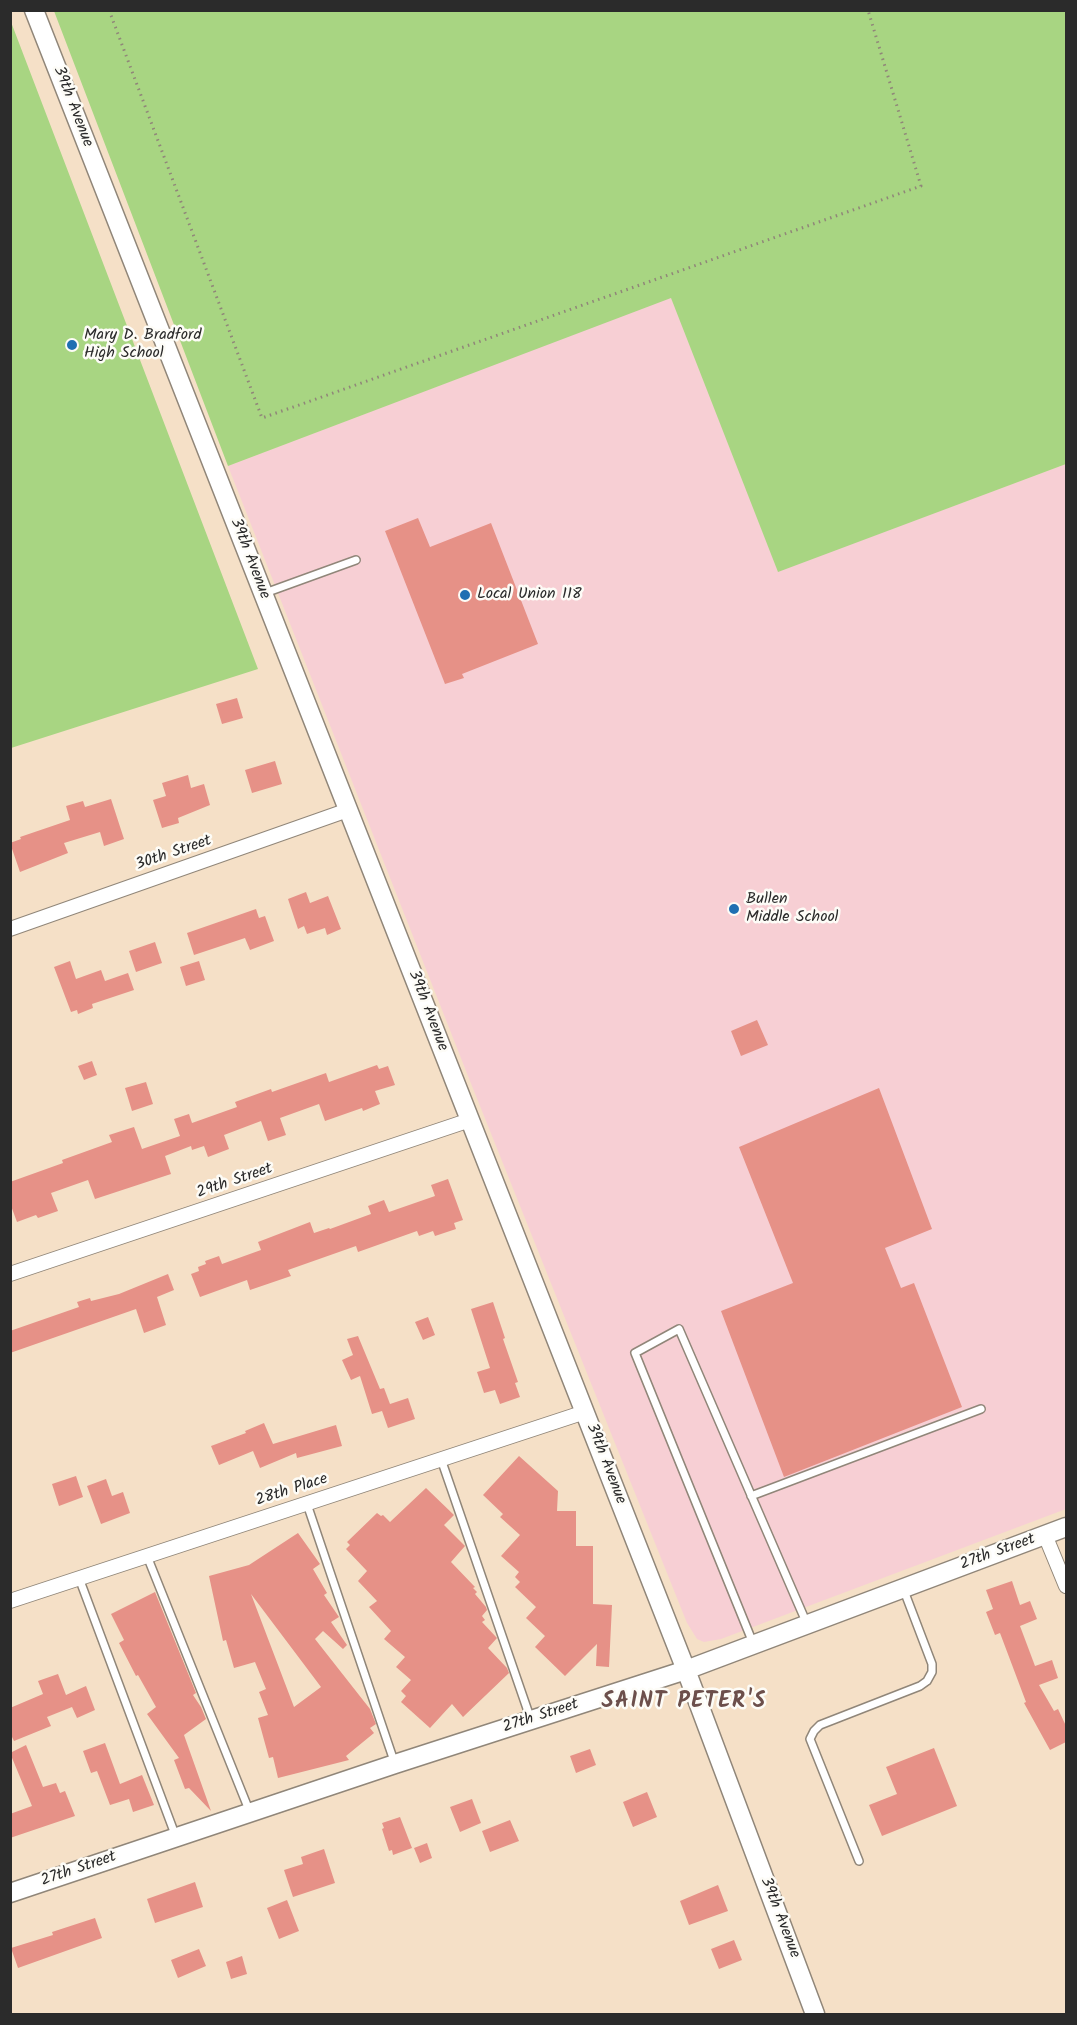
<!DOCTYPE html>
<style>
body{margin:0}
#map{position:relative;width:1077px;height:2025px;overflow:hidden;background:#f5e0c7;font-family:Kalam,sans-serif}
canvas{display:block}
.frame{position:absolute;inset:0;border:12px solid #2b2b2b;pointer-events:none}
</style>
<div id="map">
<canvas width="1077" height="2025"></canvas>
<div class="frame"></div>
</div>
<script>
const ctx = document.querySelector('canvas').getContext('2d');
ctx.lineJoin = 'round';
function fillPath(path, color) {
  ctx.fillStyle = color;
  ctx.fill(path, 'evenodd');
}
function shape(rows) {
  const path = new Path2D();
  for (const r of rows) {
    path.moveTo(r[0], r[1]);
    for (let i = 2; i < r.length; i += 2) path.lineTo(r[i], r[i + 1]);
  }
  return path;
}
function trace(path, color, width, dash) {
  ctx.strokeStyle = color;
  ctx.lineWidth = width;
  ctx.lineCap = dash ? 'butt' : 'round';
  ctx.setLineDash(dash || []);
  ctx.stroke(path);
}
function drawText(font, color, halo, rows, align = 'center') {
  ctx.font = font + ' Kalam,sans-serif';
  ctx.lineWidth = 5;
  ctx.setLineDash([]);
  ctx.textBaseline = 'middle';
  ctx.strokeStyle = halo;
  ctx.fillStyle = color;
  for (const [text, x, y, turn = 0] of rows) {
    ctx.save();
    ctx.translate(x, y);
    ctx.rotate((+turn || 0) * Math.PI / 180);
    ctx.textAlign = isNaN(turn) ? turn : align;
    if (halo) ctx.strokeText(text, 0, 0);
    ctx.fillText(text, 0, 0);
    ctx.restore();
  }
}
const built = shape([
 [671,297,778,571,1066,464,1066,1509,721,1639,704,1642,697,1639,687,1623,470,1081,228,466]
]);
const green = shape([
 [54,11,1066,11,1066,464,778,572,671,298,228,466],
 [11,22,258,669,11,748]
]);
const building = shape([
 [418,518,430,547,491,523,538,644,462,674,464,678,445,684,385,531],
 [237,698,243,718,222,724,216,704],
 [275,761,282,784,252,793,245,770],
 [188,775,191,788,204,784,210,805,178,818,179,823,162,828,153,800,166,796,162,783],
 [111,799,124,839,104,846,100,832,64,843,68,853,20,872,10,843,21,839,20,837,70,820,66,806,83,801,85,807],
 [306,892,310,903,328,896,341,929,327,935,325,928,307,934,304,926,298,929,288,899],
 [256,909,259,918,265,916,274,941,250,950,245,938,194,955,187,933],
 [155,942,162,963,136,972,129,951],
 [70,961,76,979,101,970,105,981,128,973,134,990,92,1004,93,1008,78,1014,77,1010,71,1012,54,967],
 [199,961,205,980,186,986,180,967],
 [757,1020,768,1045,741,1056,731,1031],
 [92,1061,97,1075,84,1080,78,1066],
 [377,1065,379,1069,388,1066,395,1085,375,1091,380,1104,363,1111,362,1108,325,1121,319,1104,280,1118,286,1135,268,1141,261,1121,224,1135,229,1149,208,1157,204,1146,192,1150,191,1146,165,1156,171,1174,95,1199,88,1180,51,1193,58,1211,38,1218,36,1215,17,1222,10,1203,10,1182,63,1163,62,1160,112,1142,109,1135,134,1127,142,1149,180,1136,174,1119,189,1114,192,1123,237,1107,235,1102,271,1089,272,1092,326,1073,329,1082],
 [146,1082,153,1104,132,1111,125,1088],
 [879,1088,932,1229,885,1248,901,1288,914,1283,962,1407,784,1477,721,1311,793,1283,739,1147],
 [448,1179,463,1220,454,1223,456,1229,435,1236,433,1231,419,1236,417,1231,358,1252,356,1246,288,1270,291,1276,250,1290,247,1280,200,1297,191,1274,199,1271,198,1267,206,1264,205,1261,219,1256,222,1264,261,1250,258,1242,310,1222,314,1233,329,1228,330,1229,371,1214,368,1206,384,1200,389,1212,435,1196,431,1185],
 [168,1274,174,1290,157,1297,166,1325,144,1333,136,1309,10,1353,10,1331,79,1307,77,1302,90,1298,91,1301,119,1294],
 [493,1302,505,1338,503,1339,518,1382,515,1383,520,1397,500,1404,495,1390,484,1393,477,1372,490,1368,471,1309],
 [428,1317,435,1335,423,1340,415,1322],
 [358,1336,380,1389,384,1388,390,1404,408,1398,415,1419,388,1428,382,1411,372,1414,360,1376,351,1380,342,1360,353,1355,347,1339],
 [264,1423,273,1444,336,1425,342,1446,297,1458,296,1453,260,1468,253,1451,219,1465,211,1446,246,1433,245,1431],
 [519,1456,558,1491,557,1511,576,1511,576,1546,593,1546,593,1604,612,1605,609,1667,596,1666,597,1644,565,1676,535,1647,545,1636,526,1618,536,1607,515,1587,520,1582,515,1577,519,1572,501,1556,520,1535,500,1517,503,1514,483,1495],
 [76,1476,83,1497,59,1506,52,1484],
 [106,1479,112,1496,123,1492,130,1513,101,1524,87,1486],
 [426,1488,454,1515,444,1525,465,1546,451,1562,475,1587,473,1588,477,1592,475,1594,486,1607,487,1610,482,1616,485,1620,482,1622,497,1638,488,1648,507,1668,509,1673,463,1717,452,1704,430,1728,401,1702,406,1696,401,1691,411,1680,396,1667,405,1657,384,1639,391,1631,369,1607,377,1601,358,1581,367,1571,346,1549,350,1545,347,1542,377,1513,381,1516,383,1515,390,1522],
 [298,1533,320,1564,313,1569,327,1593,324,1595,339,1617,331,1622,347,1645,343,1649,323,1631,315,1639,370,1709,376,1724,370,1728,374,1733,346,1756,349,1760,278,1778,273,1757,269,1758,258,1718,268,1715,259,1692,266,1689,255,1662,234,1668,226,1640,223,1641,209,1576,249,1565],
 [251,1594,321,1687,294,1707],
 [1012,1581,1020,1605,1030,1601,1037,1619,1020,1626,1035,1666,1052,1660,1058,1678,1039,1685,1054,1711,1058,1709,1066,1726,1066,1742,1050,1750,1024,1703,1026,1702,1000,1633,995,1635,986,1612,993,1609,986,1590],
 [155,1592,196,1693,193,1695,201,1707,206,1719,184,1735,211,1811,189,1788,185,1789,174,1760,179,1758,147,1714,156,1707,138,1675,136,1676,119,1643,124,1640,111,1614],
 [58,1674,66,1695,86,1686,95,1710,77,1718,72,1707,47,1717,51,1726,14,1741,10,1733,10,1708,43,1694,38,1681],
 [105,1743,120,1784,142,1775,154,1805,133,1812,129,1799,110,1805,97,1771,91,1773,83,1751],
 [26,1745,43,1787,56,1783,60,1793,65,1791,75,1816,10,1838,10,1814,32,1806,10,1753],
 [934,1748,957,1806,882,1836,869,1805,897,1794,886,1767],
 [590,1749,596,1765,576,1773,570,1756],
 [647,1792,657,1817,633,1827,623,1802],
 [472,1799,481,1823,460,1832,450,1807],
 [400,1817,412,1848,393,1855,392,1850,389,1851,382,1829,384,1828,382,1823],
 [510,1820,519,1841,490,1852,482,1831],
 [427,1843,432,1858,420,1863,414,1848],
 [324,1849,335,1883,293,1897,284,1870,303,1864,301,1857],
 [195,1882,203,1907,155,1923,147,1899],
 [718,1885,728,1911,689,1925,680,1901],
 [287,1900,299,1931,279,1939,267,1908],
 [95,1918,102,1938,18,1968,11,1948,53,1935,52,1932],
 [734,1940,742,1960,719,1969,711,1949],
 [199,1949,206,1966,178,1978,171,1960],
 [242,1956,247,1974,231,1979,226,1962]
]);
const path = shape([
 [109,10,262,418,921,186,868,10]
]);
const service = shape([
 [265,593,356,560],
 [441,1459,531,1720],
 [751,1496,981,1409],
 [307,1504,395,1764],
 [147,1556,249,1810],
 [79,1578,176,1837],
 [753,1643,635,1353,679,1329,807,1624],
 [859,1861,810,1739,814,1731,820,1725,920,1686,927,1681,932,1672,932,1664,903,1588]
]);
const minor = shape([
 [10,929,348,810],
 [10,1274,470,1120],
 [1045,1535,1066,1586],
 [10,1601,585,1412]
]);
const tertiary = shape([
 [34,10,686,1670,815,2014],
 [10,1893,395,1764,686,1670,1066,1527]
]);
const markers = [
 [72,345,6,"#1f6fb2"],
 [465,595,6,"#1f6fb2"],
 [734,909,6,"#1f6fb2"]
];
const streetNames = [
 ["39th Avenue",72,107,69],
 ["39th Avenue",249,559,69],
 ["30th Street",174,854,-19],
 ["39th Avenue",427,1011,69],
 ["29th Street",235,1182,-19],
 ["39th Avenue",605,1464,69],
 ["28th Place",292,1491,-18],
 ["27th Street",998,1553,-20],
 ["27th Street",541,1717,-18],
 ["27th Street",79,1870,-19],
 ["39th Avenue",779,1918,69]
];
const poiNames = [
 ["Mary D. Bradford",84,336],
 ["High School",84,354],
 ["Local Union 118",477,595],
 ["Bullen",746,900],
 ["Middle School",746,918]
];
const districtNames = [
 ["SAINT PETER'S",684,1703]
];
fillPath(built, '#f7cfd4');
fillPath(green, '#a8d582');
fillPath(building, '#e69187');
trace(service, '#908679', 10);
trace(minor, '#908679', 16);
trace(tertiary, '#908679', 21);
trace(path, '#908679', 3, [1.5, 4.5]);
trace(service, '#fff', 7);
trace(minor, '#fff', 14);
trace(tertiary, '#fff', 18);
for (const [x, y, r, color] of markers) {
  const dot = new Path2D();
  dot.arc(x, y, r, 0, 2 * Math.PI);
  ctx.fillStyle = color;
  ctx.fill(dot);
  trace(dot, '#fdfcf7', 2);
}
drawText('16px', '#2b2b2b', '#fdfcf7', streetNames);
drawText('16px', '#2b2b2b', '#fdfcf7', poiNames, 'left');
ctx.letterSpacing = '1.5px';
drawText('bold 22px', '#6c4f4b', '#fdfcf7', districtNames);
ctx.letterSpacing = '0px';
</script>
